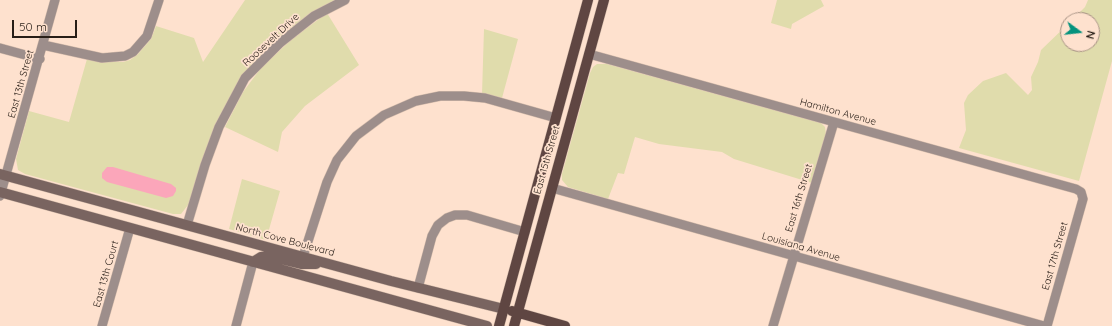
<!DOCTYPE html>
<style>
body{margin:0}
#map{position:relative;width:1112px;height:326px;overflow:hidden;background:#fee1ce;font-family:Quicksand,sans-serif}
canvas{display:block}
.north{position:absolute;left:1060px;top:12px;width:40px;height:40px;box-sizing:border-box;background:#fee1ce;border:1px solid #a89385;border-radius:50%;rotate:105deg;font-size:11px;font-weight:700;line-height:16px;text-align:center;color:#281e17}
.north::after{content:'';display:block;margin:auto;width:14px;height:18px;background:#04927d;clip-path:polygon(50% 0,100% 100%,50% 72%,0 100%)}
.scale{position:absolute;left:12px;top:20px;width:65px;height:18px;box-sizing:border-box;border:2px solid #281e17;border-top:0;padding-left:5px;font-size:12px;line-height:14px;white-space:nowrap;color:#281e17;-webkit-text-stroke:3px #fee1ce;paint-order:stroke}
</style>
<div id="map">
<canvas width="1112" height="326"></canvas>
<div class="north">N</div>
<div class="scale">50 m</div>
</div>
<script>
const ctx = document.querySelector('canvas').getContext('2d');
ctx.lineJoin = 'round';
function fillPath(path, color) {
  ctx.fillStyle = color;
  ctx.fill(path, 'evenodd');
}
function shape(rows) {
  const path = new Path2D();
  for (const r of rows) {
    path.moveTo(r[0], r[1]);
    for (let i = 2; i < r.length; i += 2) path.lineTo(r[i], r[i + 1]);
  }
  return path;
}
function trace(path, color, width, dash) {
  ctx.strokeStyle = color;
  ctx.lineWidth = width;
  ctx.lineCap = dash ? 'butt' : 'round';
  ctx.setLineDash(dash || []);
  ctx.stroke(path);
}
function drawText(font, color, halo, rows, align = 'center') {
  ctx.font = font + ' Quicksand,sans-serif';
  ctx.lineWidth = 3.5;
  ctx.setLineDash([]);
  ctx.textBaseline = 'middle';
  ctx.strokeStyle = halo;
  ctx.fillStyle = color;
  for (const [text, x, y, turn = 0] of rows) {
    ctx.save();
    ctx.translate(x, y);
    ctx.rotate((+turn || 0) * Math.PI / 180);
    ctx.textAlign = isNaN(turn) ? turn : align;
    if (halo) ctx.strokeText(text, 0, 0);
    ctx.fillText(text, 0, 0);
    ctx.restore();
  }
}
const green = shape([
 [245,0,335,0,310,13,277,40,242,75,215,125,188,205,181,214,173,214,25,174,18,170,16,159,29,111,69,122,87,59,123,62,130,60,137,55,151,39,156,26,194,38,203,62],
 [777,0,821,0,824,6,792,24,791,29,771,23],
 [1088,0,1112,0,1112,61,1079,181,959,148,966,130,964,103,968,95,983,81,1006,73,1028,95,1032,90,1031,77,1038,62,1041,50,1068,24,1068,44,1092,44,1092,20,1072,20,1085,7],
 [327,13,359,65,305,106,282,132,278,152,225,127,243,92,261,68,291,40],
 [484,29,518,39,502,98,482,94],
 [597,64,607,64,821,123,825,127,826,134,812,183,734,159,722,152,659,144,635,137,624,174,618,173,608,199,568,187,562,180,562,174,590,73,593,67],
 [242,179,280,191,266,240,229,229]
]);
const water = shape([
 [107,167,113,167,171,184,176,188,176,191,173,196,166,198,107,182,102,178,102,173]
]);
const minor = shape([
 [43,45,102,58,125,56,133,52,147,36,159,0],
 [0,48,40,59],
 [589,54,1076,189,1081,192,1083,199,1047,326],
 [552,188,1044,326],
 [0,196,55,0],
 [187,225,205,165,219,127,245,78,280,43,314,16,345,0],
 [301,263,327,182,337,160,356,136,384,115,416,101,440,96,464,96,485,98,556,118],
 [418,288,432,236,438,225,447,218,455,215,467,215,525,232],
 [102,326,130,228],
 [236,326,253,262],
 [773,326,834,122]
]);
const secondary = shape([
 [0,174,391,281,504,309],
 [0,192,487,326],
 [253,262,261,257,268,256,301,264,316,264]
]);
const primary = shape([
 [512,311,565,326],
 [499,326,588,0],
 [514,326,604,0]
]);
const streetNames = [
 ["Roosevelt Drive",271,40,-43],
 ["East 13th Street",21,84,-74],
 ["Hamilton Avenue",838,112,15],
 ["East 15th Street",547,160,-74],
 ["East 16th Street",799,198,-73],
 ["North Cove Boulevard",285,240,15],
 ["Louisiana Avenue",801,247,16],
 ["East 17th Street",1055,256,-74],
 ["East 13th Court",106,274,-74]
];
fillPath(green, '#e0dcac');
fillPath(water, '#fba6ba');
trace(minor, '#d7bead', 10);
trace(secondary, '#d7bead', 11);
trace(primary, '#d7bead', 11);
trace(minor, '#9d8e8b', 9);
trace(secondary, '#796460', 10);
trace(primary, '#5f4642', 10);
drawText('10px', '#281e17', '#fee1ce', streetNames);
</script>
